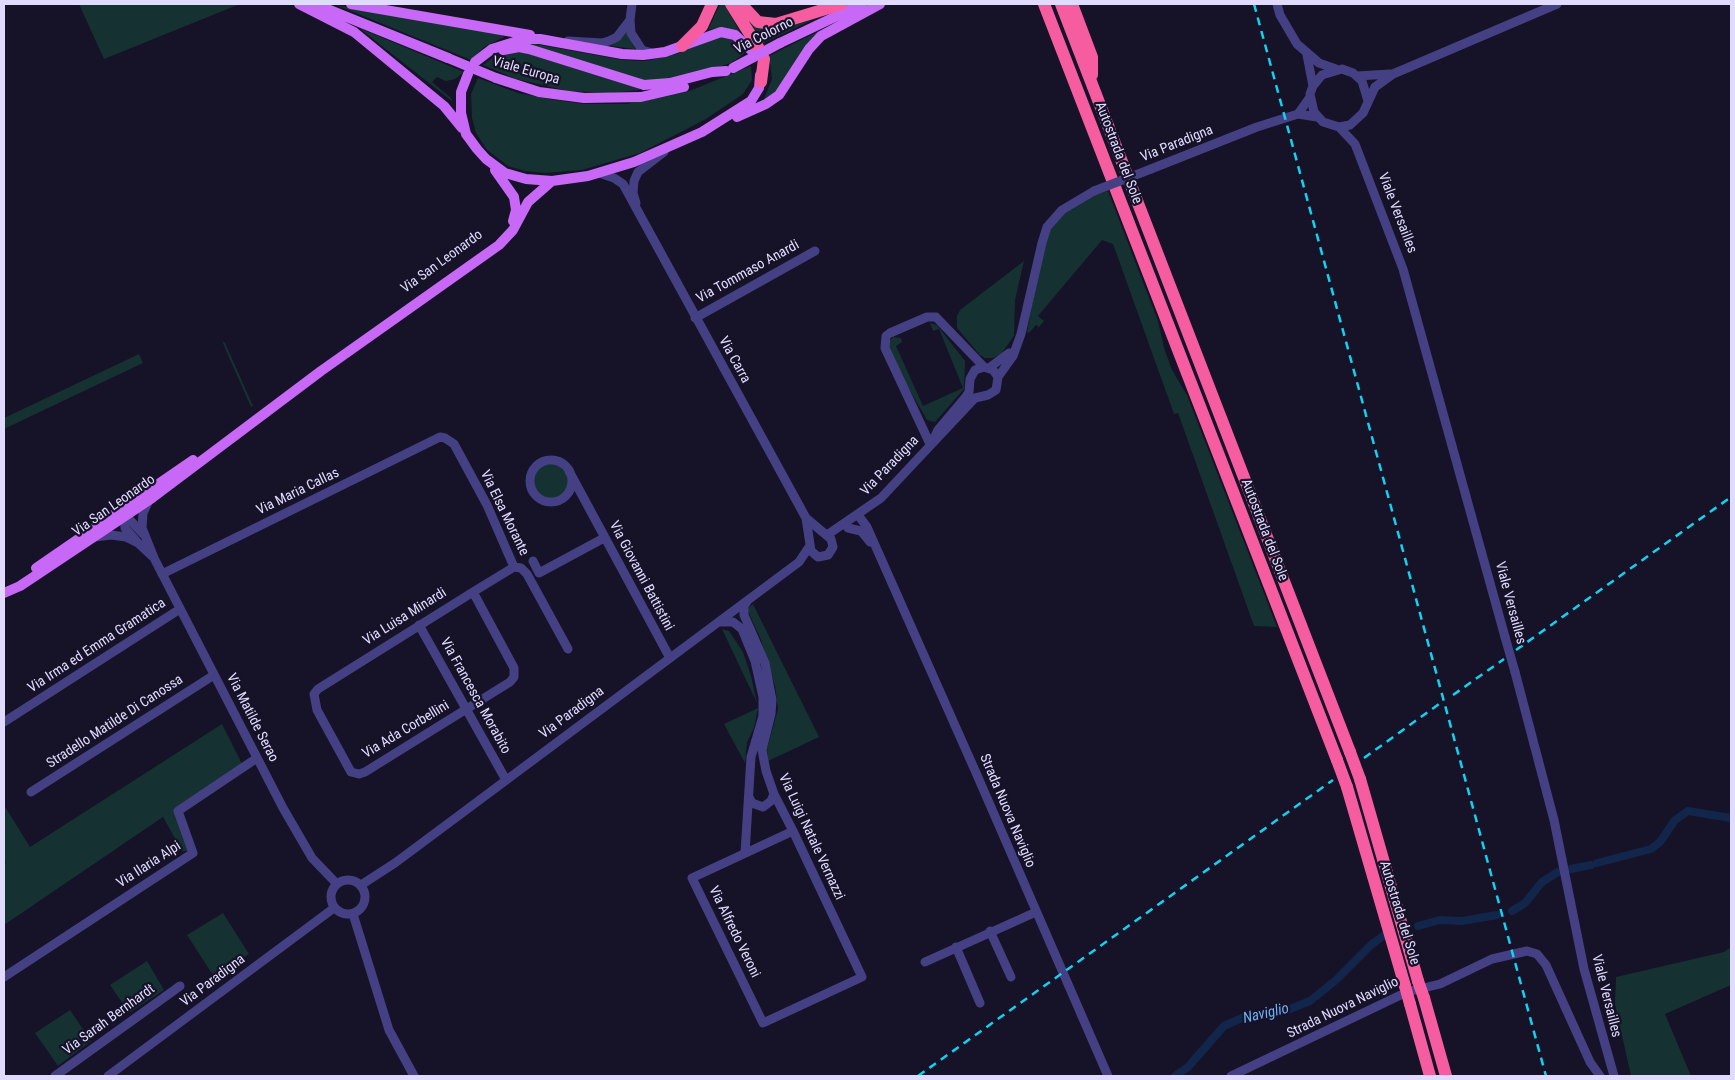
<!DOCTYPE html>
<style>
body{margin:0}
#map{position:relative;width:1735px;height:1080px;overflow:hidden;background:#161228;font-family:"Roboto Condensed",sans-serif}
canvas{display:block}
.frame{position:absolute;inset:0;border:5px solid #e0dbfd;pointer-events:none}
</style>
<div id="map">
<canvas width="1735" height="1080"></canvas>
<div class="frame"></div>
</div>
<script>
const ctx = document.querySelector('canvas').getContext('2d');
ctx.lineJoin = 'round';
function fillPath(path, color) {
  ctx.fillStyle = color;
  ctx.fill(path, 'evenodd');
}
function shape(rows) {
  const path = new Path2D();
  for (const r of rows) {
    if (r.length === 3) {
      path.moveTo(r[0] + r[2], r[1]);
      path.arc(r[0], r[1], r[2], 0, 2 * Math.PI);
      continue;
    }
    path.moveTo(r[0], r[1]);
    for (let i = 2; i < r.length; i += 2) path.lineTo(r[i], r[i + 1]);
  }
  return path;
}
function trace(path, color, width, dash) {
  ctx.strokeStyle = color;
  ctx.lineWidth = width;
  ctx.lineCap = dash ? 'butt' : 'round';
  ctx.setLineDash(dash || []);
  ctx.stroke(path);
}
function drawText(font, color, halo, rows, align = 'center') {
  ctx.font = font + ' "Roboto Condensed",sans-serif';
  ctx.lineWidth = 4.5;
  ctx.setLineDash([]);
  ctx.textBaseline = 'middle';
  ctx.strokeStyle = halo;
  ctx.fillStyle = color;
  for (const [text, x, y, turn = 0] of rows) {
    ctx.save();
    ctx.translate(x, y);
    ctx.rotate((+turn || 0) * Math.PI / 180);
    ctx.textAlign = isNaN(turn) ? turn : align;
    if (halo) ctx.strokeText(text, 0, 0);
    ctx.fillText(text, 0, 0);
    ctx.restore();
  }
}
const green = shape([
 [79,4,240,4,104,59],
 [720,4,724,4,740,32,722,27,708,30],
 [336,5,501,34,504,37,484,47,471,60],
 [827,13,762,44,744,15,752,21],
 [829,26,813,37,788,76,774,94,764,99,772,79,769,56],
 [359,28,464,72,455,79,446,81,437,77,432,82,450,97,453,102],
 [626,30,635,49,611,46,614,43],
 [717,35,729,37,745,53,731,63,691,75,677,79,643,81,529,45,535,44,623,60,646,61,677,54],
 [521,51,640,89,640,90,610,93,568,91,516,79,483,65,495,56],
 [751,66,752,80,743,94,706,119,640,153,582,170,545,173,525,171,508,166,487,150,476,133,472,118,471,94,478,78,518,93,549,99,584,104,627,104,687,92],
 [1108,191,1158,321,1164,348,1172,370,1187,395,1277,627,1254,626,1178,413,1174,414,1113,244,1102,240,1038,316,1044,321,1039,327,1036,325,1029,333,1027,332,1039,268,1050,231,1060,216,1095,195],
 [1024,261,1015,300,1014,336,1001,354,993,358,985,358,980,355,957,328,957,316,960,310],
 [930,323,937,325,965,361,964,389,935,422,927,420,888,353,888,343,893,337,901,338,902,342,896,346,923,406,963,388,939,329,933,331],
 [222,341,225,343,253,406,251,407],
 [139,354,143,363,4,429,4,418],
 [551,481,17],
 [753,604,819,737,768,761,767,749,778,709,775,686,761,640,747,609],
 [722,629,729,631,743,652,751,676,757,703],
 [758,708,754,728,747,742,745,763,724,724],
 [222,724,242,764,174,809,189,851,182,851,163,817,4,925,4,864,6,863,4,858,4,805,30,847],
 [223,913,249,954,214,977,187,935],
 [1731,947,1731,985,1665,1014,1691,1076,1631,1076,1615,1004,1616,977,1724,952],
 [147,961,164,990,129,1013,110,985],
 [70,1010,91,1041,58,1066,35,1033]
]);
const canal = shape([
 [1597,863,1651,849,1660,842,1675,820,1688,811,1731,818],
 [1571,869,1591,865],
 [1512,911,1525,903,1542,882,1558,872],
 [1418,926,1440,920,1462,921,1497,915],
 [1175,1076,1188,1067,1224,1026,1242,1018,1285,1011,1310,1001,1336,980,1371,945,1383,936]
]);
const minor = shape([
 [632,4,630,20,631,33,642,50,652,53],
 [1277,4,1280,15,1297,44,1319,63,1336,69],
 [568,41,602,43,609,41,617,37,630,20],
 [1307,55,1313,86],
 [1357,76,1390,74],
 [1310,97,1298,114,1317,117],
 [1368,101,1362,81,1353,73,1342,69,1322,75,1313,86,1310,94,1314,112,1323,122,1339,127,1350,125,1363,113,1375,87,1393,74,1557,4],
 [1339,127,1355,144,1403,269,1505,637],
 [1151,169,1257,127,1298,114],
 [599,173,614,178,623,184,806,518,811,551,818,557,828,555,833,547,831,539,806,518],
 [636,203,633,193,634,181,638,172,664,152],
 [695,318,815,251],
 [989,368,1009,353],
 [998,377,1013,356,1021,334,1042,243,1047,227,1062,210,1094,191],
 [930,444,885,348,886,336,890,333,927,317,936,317,984,367],
 [551,481,21],
 [569,471,670,658],
 [149,500,143,513,142,528,154,558,283,808,312,858,337,884],
 [124,513,125,528,138,543],
 [858,515,867,527,977,775,1108,1076],
 [117,517,131,521,143,534],
 [848,528,861,531,870,542],
 [827,535,881,498,975,398,988,395,996,390,998,377,993,370,984,367,975,370,970,379,969,392,965,398,938,430,932,442],
 [95,537,111,535,126,537,138,543,152,556],
 [533,561,539,573,604,538],
 [162,574,440,437,445,438,454,444,487,505,514,567,521,568,527,574,568,649],
 [473,592,514,668,514,677,510,682,365,772,359,774,351,772,317,710,314,694,318,689,473,592,514,567],
 [748,600,744,606,744,615,765,663,772,700,771,714,762,750,766,771,774,794,793,831,862,977,763,1023,692,878,793,831],
 [719,622,733,622,742,629,755,661,763,697,763,716,751,757,745,853],
 [419,625,506,780],
 [1515,672,1554,820,1584,969,1614,1076],
 [4,722,180,609],
 [31,792,214,675],
 [749,797,752,803,763,807,771,801,774,794],
 [348,897,17],
 [361,885,395,863,799,562,809,547],
 [353,914,389,1030,414,1076],
 [990,931,1011,977],
 [956,947,980,1003],
 [925,962,1036,912],
 [4,977,193,853,178,811,257,758],
 [55,1076,180,986],
 [108,1076,334,908],
 [1231,1076,1407,992,1440,984,1492,959,1527,951,1537,954,1546,965,1590,1062,1600,1076]
]);
const major = shape([
 [299,4,354,32,444,106,462,128],
 [315,4,448,58],
 [351,4,530,35],
 [780,43,862,4],
 [503,50,519,47,529,49,644,85,670,83,712,72,726,71],
 [475,62,492,49,524,39,540,39,622,54,643,55,665,52,721,32,735,35,751,50],
 [468,74,461,92,461,113,466,134,477,149,486,159,505,173,526,179,552,181,588,176,634,162,702,132,751,101,759,88,760,75],
 [496,78,539,92,584,98,641,97,684,87],
 [737,117,766,104,779,95,809,49,821,36,880,4],
 [495,170,514,197,516,210,513,221],
 [36,568,193,460],
 [4,593,20,586,152,498,321,371,499,245,513,230,528,202,552,181]
]);
const highway = shape([
 [731,4,758,47],
 [741,4,758,22,776,24,842,4],
 [1044,4,1337,760],
 [1061,4,1350,752],
 [1072,4,1092,57,1092,75],
 [682,46,702,26,712,4],
 [761,82,764,59],
 [1360,779,1418,981],
 [1347,787,1405,986],
 [1424,998,1446,1076],
 [1410,1004,1430,1076]
]);
const rail = shape([
 [1254,4,1546,1076],
 [1516,650,1731,497],
 [1453,695,1504,659],
 [1364,758,1439,704],
 [918,1076,1333,780]
]);
const minorBridge = shape([
 [1094,191,1151,169],
 [1505,637,1515,672]
]);
const majorBridge = shape([
 [448,58,496,78],
 [733,68,780,43]
]);
const highwayBridge = shape([
 [1350,752,1360,779],
 [1337,760,1347,787],
 [1418,981,1424,998],
 [1405,986,1410,1004]
]);
const streetNames = [
 ["Via Colorno",764,36,-27],
 ["Viale Europa",526,71,16],
 ["Via Paradigna",1177,144,-22],
 ["Autostrada del Sole",1118,153,69],
 ["Viale Versailles",1397,213,69],
 ["Via San Leonardo",442,262,-36],
 ["Via Tommaso Anardi",748,272,-29],
 ["Via Carra",734,360,61],
 ["Via Paradigna",890,466,-46],
 ["Via Maria Callas",298,492,-26],
 ["Via San Leonardo",114,506,-35],
 ["Via Elsa Morante",504,513,64],
 ["Autostrada del Sole",1264,530,69],
 ["Via Giovanni Battistini",641,576,62],
 ["Viale Versailles",1510,603,75],
 ["Via Luisa Minardi",405,617,-32],
 ["Via Irma ed Emma Gramatica",97,646,-33],
 ["Via Francesca Morabito",475,696,61],
 ["Via Paradigna",572,713,-37],
 ["Via Matilde Serao",252,718,63],
 ["Stradello Matilde Di Canossa",115,722,-33],
 ["Via Ada Corbellini",406,730,-31],
 ["Strada Nuova Naviglio",1007,811,67],
 ["Via Luigi Natale Vernazzi",811,837,65],
 ["Via Ilaria Alpi",149,865,-33],
 ["Autostrada del Sole",1399,913,73],
 ["Via Alfredo Veroni",734,932,64],
 ["Via Paradigna",213,981,-37],
 ["Viale Versailles",1606,996,76],
 ["Strada Nuova Naviglio",1343,1008,-26],
 ["Via Sarah Bernhardt",109,1020,-36]
];
const waterNames = [
 ["Naviglio",1266,1014,-13]
];
fillPath(green, '#153132');
trace(canal, '#12264c', 8);
trace(minor, '#454084', 9);
trace(major, '#c768f6', 10);
trace(highway, '#f65da0', 12);
trace(rail, '#12d2f1', 2.5, [8, 6]);
trace(minorBridge, '#454084', 9);
trace(majorBridge, '#c768f6', 10);
trace(highwayBridge, '#f65da0', 12);
drawText('14px', '#e0dbfd', '#161228', streetNames);
drawText('italic 15px', '#6fb2f7', '#161228', waterNames);
</script>
